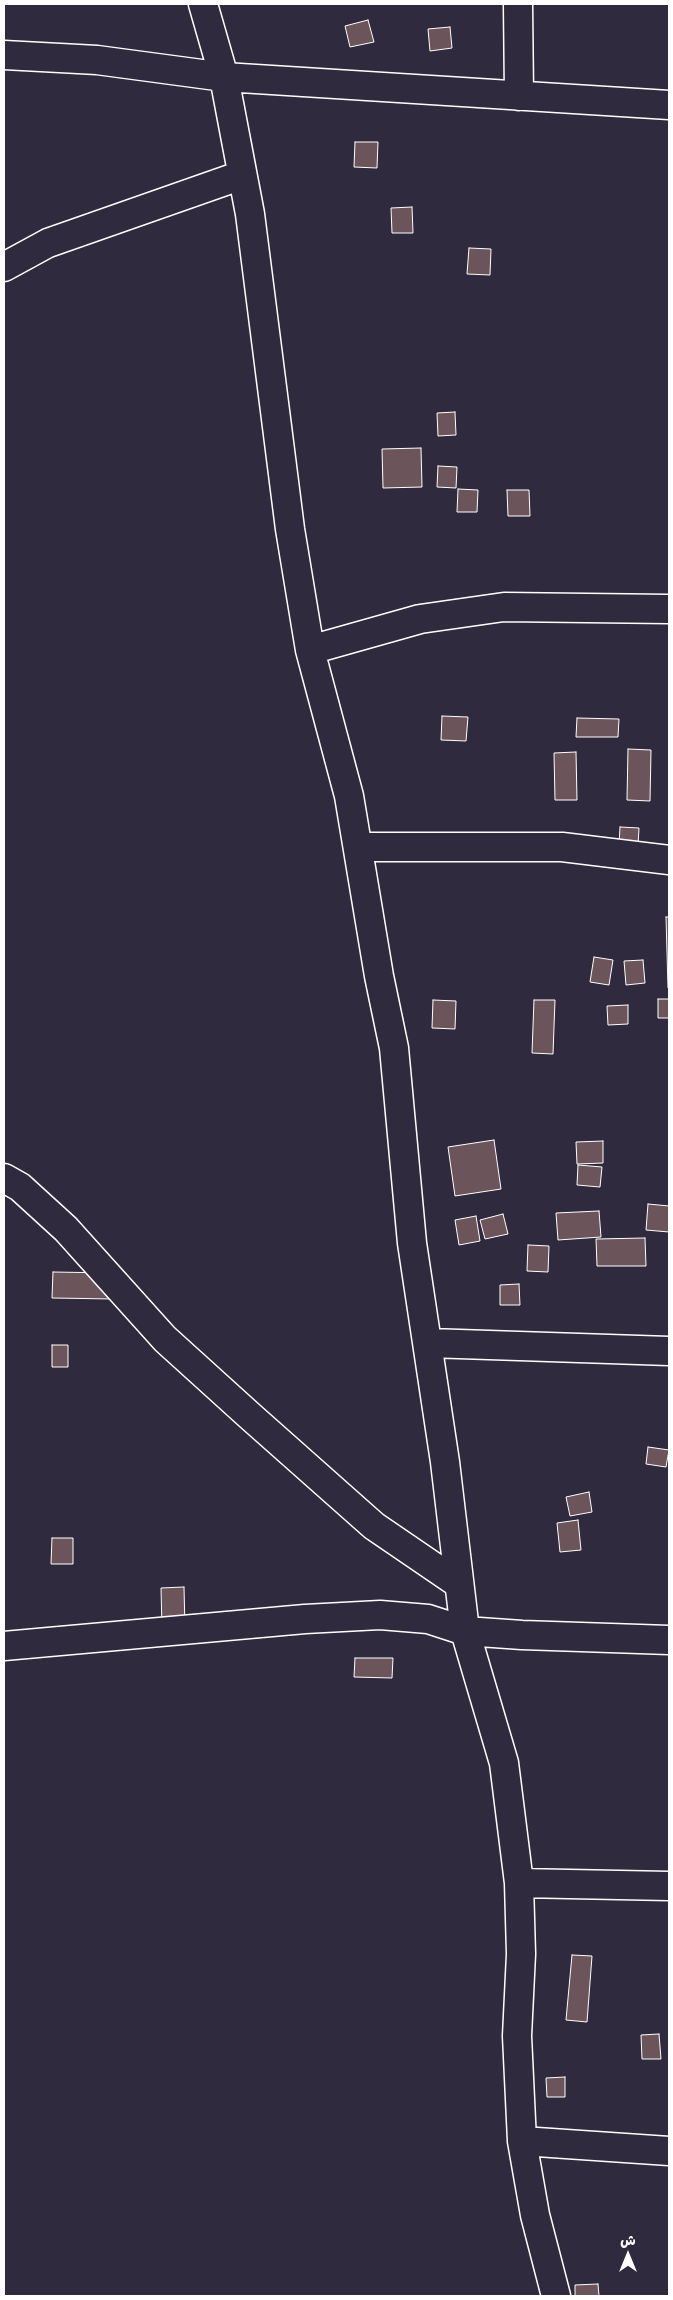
<!DOCTYPE html>
<meta charset="utf-8">
<style>
body{margin:0}
#map{position:relative;width:673px;height:2300px;overflow:hidden;background:#2f2a3d;font-family:"Patrick Hand","Playpen Sans Arabic",sans-serif}
canvas{display:block}
.frame{position:absolute;inset:0;border:5px solid #fff;pointer-events:none}
.north{position:absolute;left:603px;top:2230px;width:50px;height:50px;-webkit-text-stroke:4px #2f2a3d;paint-order:stroke;rotate:0deg;font-size:14px;font-weight:700;line-height:20px;text-align:center;color:#fff}
.north::after{content:'';display:block;margin:auto;width:18px;height:22px;background:#fff;clip-path:polygon(50% 0,100% 100%,50% 72%,0 100%)}
</style>
<div id="map">
<canvas width="673" height="2300"></canvas>
<div class="frame"></div>
<div class="north">ش</div>
</div>
<script>
const ctx = document.querySelector('canvas').getContext('2d');
ctx.lineJoin = 'round';
function fillPath(path, color) {
  ctx.fillStyle = color;
  ctx.fill(path, 'evenodd');
}
function shape(rows) {
  const path = new Path2D();
  for (const r of rows) {
    path.moveTo(r[0], r[1]);
    for (let i = 2; i < r.length; i += 2) path.lineTo(r[i], r[i + 1]);
  }
  return path;
}
function trace(path, color, width, dash) {
  ctx.strokeStyle = color;
  ctx.lineWidth = width;
  ctx.lineCap = dash ? 'butt' : 'round';
  ctx.setLineDash(dash || []);
  ctx.stroke(path);
}
const building = shape([
 [368,20,374,42,350,47,345,26,368,20],
 [450,27,452,48,430,51,428,29,450,27],
 [355,142,378,142,377,168,354,167,355,142],
 [412,207,413,233,392,233,391,208,412,207],
 [469,248,491,249,490,275,467,274,469,248],
 [455,412,456,435,438,436,437,413,455,412],
 [421,448,422,487,383,488,382,449,421,448],
 [438,466,457,467,456,488,437,487,438,466],
 [458,489,478,490,477,512,457,512,458,489],
 [507,490,529,490,530,516,508,516,507,490],
 [442,716,468,717,466,741,441,740,442,716],
 [577,718,619,719,618,737,576,737,577,718],
 [628,749,651,750,650,801,627,800,628,749],
 [576,752,577,800,555,800,554,753,576,752],
 [620,827,639,828,638,846,619,845,620,827],
 [666,917,669,917,669,988,668,988,666,917],
 [594,957,613,960,609,985,590,982,594,957],
 [643,960,645,983,626,985,624,961,643,960],
 [658,999,669,999,669,1018,658,1018,658,999],
 [433,1000,456,1001,455,1029,432,1028,433,1000],
 [534,1000,555,1000,553,1054,532,1053,534,1000],
 [628,1005,628,1024,608,1025,607,1006,628,1005],
 [494,1140,501,1189,455,1196,448,1147,494,1140],
 [603,1141,603,1163,577,1164,576,1142,603,1141],
 [578,1165,602,1167,600,1187,577,1185,578,1165],
 [648,1204,669,1206,669,1232,646,1230,648,1204],
 [599,1211,601,1237,558,1240,556,1213,599,1211],
 [503,1214,508,1234,485,1239,480,1220,503,1214],
 [476,1216,480,1241,459,1245,455,1220,476,1216],
 [645,1238,646,1266,597,1266,596,1239,645,1238],
 [528,1245,549,1246,548,1272,527,1271,528,1245],
 [53,1272,113,1273,113,1299,52,1298,53,1272],
 [519,1284,520,1305,500,1305,500,1285,519,1284],
 [52,1345,68,1345,68,1367,52,1367,52,1345],
 [648,1447,669,1450,666,1467,646,1464,648,1447],
 [589,1492,592,1512,570,1516,566,1497,589,1492],
 [578,1520,581,1550,560,1552,557,1523,578,1520],
 [52,1538,73,1538,73,1564,51,1564,52,1538],
 [184,1587,185,1629,162,1629,161,1588,184,1587],
 [355,1658,393,1658,392,1678,354,1677,355,1658],
 [572,1955,592,1956,587,2022,566,2020,572,1955],
 [659,2034,661,2059,642,2059,641,2035,659,2034],
 [565,2077,565,2097,547,2097,546,2078,565,2077],
 [598,2284,599,2296,575,2296,575,2285,598,2284]
]);
const minor = shape([
 [203,4,224,77,250,214,290,529,310,650,349,796,379,976,394,1048,412,1243,445,1462,465,1631,504,1763,519,1883,521,1954,517,2036,522,2141,535,2215,556,2296],
 [518,4,519,96],
 [4,55,97,60,224,77,669,105],
 [4,267,48,243,242,175],
 [310,650,420,619,504,607,669,609],
 [358,847,562,847,669,860],
 [4,1178,20,1187,66,1229,165,1339,250,1416,374,1526,459,1584],
 [429,1343,669,1351],
 [4,1646,305,1619,380,1615,428,1619,465,1631,522,1635,669,1640],
 [519,1883,669,1886],
 [522,2141,669,2151]
]);
fillPath(building, '#6b555a');
trace(building, '#fff', 1);
trace(minor, '#fff', 31);
trace(minor, '#2f2a3d', 28);
</script>
